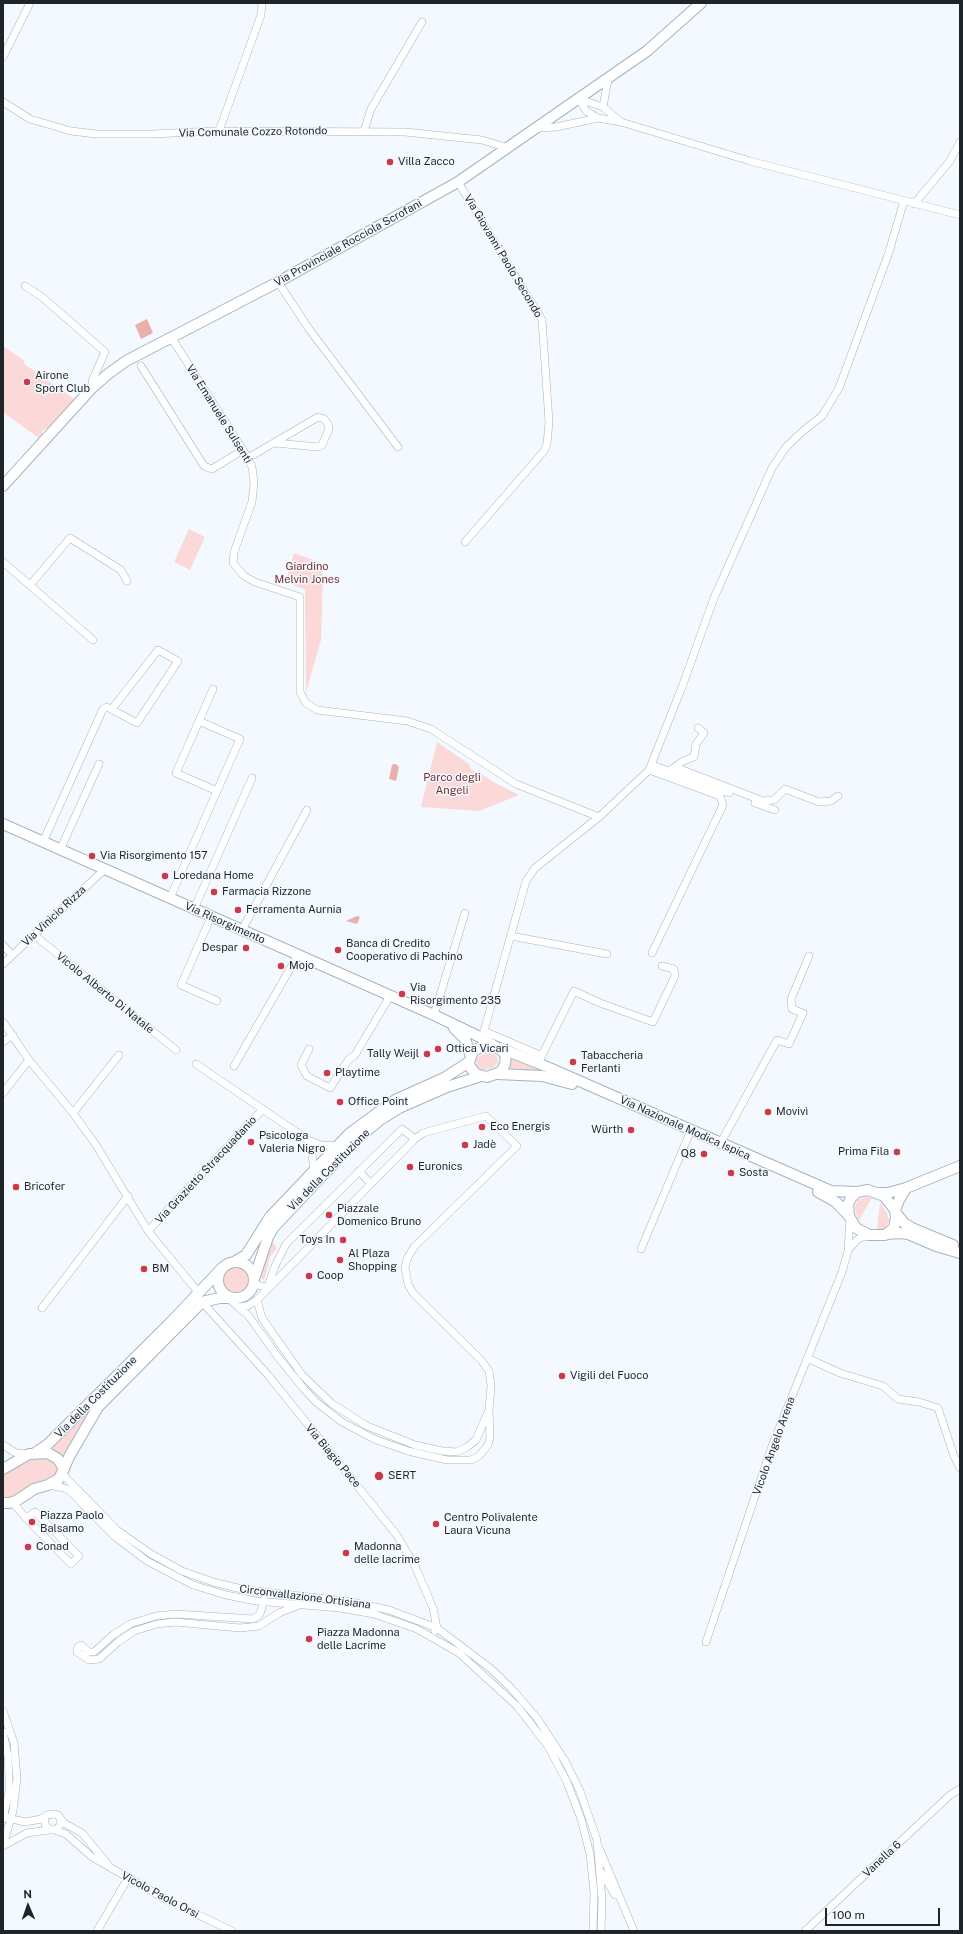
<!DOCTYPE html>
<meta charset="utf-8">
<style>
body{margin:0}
#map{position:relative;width:963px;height:1934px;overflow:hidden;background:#f3f9fe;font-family:"Public Sans",sans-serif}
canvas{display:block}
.frame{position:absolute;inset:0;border:4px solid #1e2428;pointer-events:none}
.north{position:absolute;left:8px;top:1886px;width:40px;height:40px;-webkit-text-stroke:3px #f3f9fe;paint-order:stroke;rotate:358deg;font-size:11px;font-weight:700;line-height:16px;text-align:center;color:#1e2428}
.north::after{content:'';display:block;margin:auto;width:14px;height:18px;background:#1e2428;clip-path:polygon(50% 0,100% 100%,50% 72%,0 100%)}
.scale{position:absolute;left:825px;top:1908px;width:115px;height:18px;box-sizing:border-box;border:2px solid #1e2428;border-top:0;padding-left:5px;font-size:12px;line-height:14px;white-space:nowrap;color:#1e2428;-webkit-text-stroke:3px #f3f9fe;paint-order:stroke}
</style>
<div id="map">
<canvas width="963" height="1934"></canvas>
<div class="frame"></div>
<div class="north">N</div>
<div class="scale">100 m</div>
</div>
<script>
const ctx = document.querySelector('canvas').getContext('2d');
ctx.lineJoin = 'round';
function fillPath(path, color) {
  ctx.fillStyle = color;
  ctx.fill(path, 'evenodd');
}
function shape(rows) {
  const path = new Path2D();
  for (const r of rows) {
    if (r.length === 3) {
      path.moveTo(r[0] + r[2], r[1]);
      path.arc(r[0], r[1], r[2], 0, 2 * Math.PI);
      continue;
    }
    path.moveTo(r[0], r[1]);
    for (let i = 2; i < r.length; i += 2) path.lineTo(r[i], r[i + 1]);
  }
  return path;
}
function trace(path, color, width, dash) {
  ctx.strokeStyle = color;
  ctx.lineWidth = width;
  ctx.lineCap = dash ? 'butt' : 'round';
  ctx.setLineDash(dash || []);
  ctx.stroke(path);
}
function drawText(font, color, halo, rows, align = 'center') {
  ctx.font = font + ' "Public Sans",sans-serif';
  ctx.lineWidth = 3;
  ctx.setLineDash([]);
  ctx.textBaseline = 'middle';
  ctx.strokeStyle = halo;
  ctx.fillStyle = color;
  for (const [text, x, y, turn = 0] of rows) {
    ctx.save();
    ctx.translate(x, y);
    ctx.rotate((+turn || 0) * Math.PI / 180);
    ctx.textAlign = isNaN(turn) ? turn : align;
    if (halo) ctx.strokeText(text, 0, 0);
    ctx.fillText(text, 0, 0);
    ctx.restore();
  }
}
const green = shape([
 [3,346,25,361,23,363,77,401,50,428,46,428,42,432,43,436,40,439,3,412],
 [189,529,205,537,190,570,174,562],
 [294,553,319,562,323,575,321,640,306,692,305,589,294,586,293,579,287,577],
 [437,742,469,764,471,769,477,773,480,773,495,783,519,795,479,811,421,807],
 [487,1053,494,1054,498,1058,498,1062,493,1068,482,1070,476,1065,476,1060,478,1057],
 [510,1058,545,1072,508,1070],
 [866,1197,872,1198,859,1220,856,1214,855,1206,858,1200],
 [880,1203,887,1213,889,1221,886,1227,880,1230,877,1229],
 [271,1240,277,1248,270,1257,265,1278,263,1280,261,1278,262,1269],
 [236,1279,13],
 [88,1414,63,1457,50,1449],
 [38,1457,47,1457,52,1460,58,1468,58,1473,55,1477,34,1483,10,1499,3,1499,3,1474,26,1460]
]);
const water = shape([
 [147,319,153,333,141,339,135,325],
 [394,764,396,764,399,767,396,781,389,779,392,765],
 [357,916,360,917,357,924,346,921]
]);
const street = shape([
 [3,57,30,3],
 [608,79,603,107,621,122],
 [579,99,586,111,598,118],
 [579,99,603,107],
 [3,102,30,119,71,131,96,134,153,134,213,131,405,132,482,140,508,148],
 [538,128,556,127,598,118,621,122,750,161,960,215],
 [219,131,261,15,262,3],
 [364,131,371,109,422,22],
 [458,182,542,320,549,422,547,444,544,451,465,542],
 [914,204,950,161,960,142],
 [278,282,309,329,398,447],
 [25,286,42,297,105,352,92,381,92,388],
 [171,337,248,458,252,467,254,483,252,502,234,552,233,563,244,576,255,582,300,597,300,692,306,703,317,710,407,721,431,729,516,784,599,817],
 [141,366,204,466,212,469,243,450],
 [248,458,318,417,324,419,328,424,329,429,322,445,318,447,275,443],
 [3,562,93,640],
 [30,585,70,538,121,570,127,581],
 [199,721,213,689],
 [652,765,729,793],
 [675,767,763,801,774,800,785,789,819,802,831,801,838,796],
 [672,769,683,761,694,757,696,744,704,733,698,728],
 [649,770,720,796,723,805,652,953],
 [755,803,775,810],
 [43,842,103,709,107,707,137,723,178,661,158,650,112,709],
 [60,850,99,764],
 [170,898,217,791,176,773,199,721,240,739,217,791],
 [194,909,252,778],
 [211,917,181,985,217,1001],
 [242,930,307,810],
 [34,935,176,1050],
 [511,936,607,954],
 [3,945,12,955],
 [3,964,105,869],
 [434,1015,465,913],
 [3,1022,29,1060,73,1113,96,1145,148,1231,198,1292],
 [484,1031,542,1056],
 [482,1038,526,881,535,868,599,817,649,770,682,687,714,598,772,468,786,447,803,431,822,416,839,388,888,255,904,201],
 [3,1042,13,1035],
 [309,1049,301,1065,307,1076,330,1088,349,1059,355,1055,390,996],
 [538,1063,574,991,600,1003,653,1022,675,976,674,969,662,966],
 [196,1064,308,1140,321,1145,338,1146],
 [234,1066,298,955],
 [3,1093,29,1060],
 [73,1113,119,1055],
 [308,1140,311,1147,314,1171],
 [720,1144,777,1040,789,1044,803,1013,792,1009,791,999,809,956],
 [359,1171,371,1184],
 [148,1231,263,1109],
 [641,1249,691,1130],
 [849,1249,858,1239,869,1235],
 [254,1284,268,1288],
 [268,1286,275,1266,286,1244,402,1129,415,1139],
 [227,1297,238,1307,248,1315,278,1357,304,1389,316,1402,342,1422,374,1439,408,1451,447,1460,471,1460,479,1456,488,1445,490,1437,489,1410,491,1386,489,1371,481,1360,413,1293,408,1284,405,1268,407,1259,414,1247,517,1146,486,1116,423,1133,415,1139,257,1300,247,1306,238,1307],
 [257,1300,262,1318,302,1375,331,1403,367,1426,415,1445,442,1451,457,1452,467,1447,476,1440,488,1412],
 [202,1302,268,1375,396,1534,415,1566,433,1608,437,1628,435,1631],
 [42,1308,128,1196],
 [807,1358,840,1373,883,1386,898,1399,919,1402,938,1408,954,1456,960,1468],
 [3,1445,16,1453,29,1454],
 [62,1472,67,1479,117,1530,151,1554,182,1571,213,1582,246,1590,346,1601,389,1610,437,1628,490,1668,511,1688,537,1718,565,1761,580,1791,597,1840,602,1900,601,1931],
 [48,1485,64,1488,70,1491,114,1536,147,1561,193,1585,226,1595,256,1601,340,1608,374,1614,417,1629,459,1653,517,1706,548,1746,567,1782,581,1819,590,1854,594,1893,593,1931],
 [13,1503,26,1518,71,1564,79,1556,35,1512,26,1518],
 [264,1599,261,1611,259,1615,253,1619,176,1614,156,1616,130,1624,113,1635,94,1652,89,1652,81,1645,78,1647,77,1652,89,1660,99,1659,118,1642,134,1631,157,1624,175,1622,240,1628,259,1626,279,1613,297,1606],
 [706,1642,772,1446,842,1272,848,1251,850,1218],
 [3,1711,14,1743,17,1779,13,1811,3,1845],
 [3,1732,8,1756,9,1777,9,1792,3,1819],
 [8,1818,25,1822,41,1819,47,1815],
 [60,1818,60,1825,57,1829,52,1830,46,1827,44,1819,47,1815,55,1814,58,1815,60,1818,64,1823,82,1833,109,1866],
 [54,1830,66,1834,92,1857,167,1900,232,1931],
 [3,1846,27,1833,49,1830],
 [600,1850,634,1931],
 [602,1873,615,1895],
 [97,1931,128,1878],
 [805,1931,950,1795,960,1789]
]);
const secondary = shape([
 [3,486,92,388,108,374,126,361,278,282,458,182,647,51,701,3],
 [3,824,434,1015,482,1038,502,1051,506,1055,505,1064,501,1072,487,1077,476,1074,470,1067,469,1062,473,1051,481,1047,493,1045],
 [454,1028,465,1039,471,1056],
 [500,1048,538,1063,831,1191,857,1192],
 [497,1074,542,1076,572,1084],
 [818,1192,836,1202,849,1216],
 [880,1193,888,1193,906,1188,960,1166],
 [895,1210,884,1196,868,1190,857,1192,851,1198,848,1204,849,1216,856,1228,869,1235,885,1235,894,1228,896,1217,895,1210,899,1200,906,1188],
 [896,1213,904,1223,912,1228,953,1245],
 [886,1234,900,1233,908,1234,936,1246,960,1253],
 [236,1280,18],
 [234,1262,246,1255,270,1217,350,1133,395,1100,444,1078,469,1062],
 [254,1279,268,1237,273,1228,359,1137,380,1120,399,1108,447,1087,481,1076],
 [35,1453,47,1445,171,1322,222,1268],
 [3,1469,29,1454,48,1453,58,1459,64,1469],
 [3,1503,9,1503,16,1501,34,1489,48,1485,59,1479,70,1455,98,1407,202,1302,220,1298,236,1298]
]);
const markers = [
 [390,162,4,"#ca3a48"],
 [27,382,4,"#ca3a48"],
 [92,856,4,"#ca3a48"],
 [165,876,4,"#ca3a48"],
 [214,892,4,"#ca3a48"],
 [238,910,4,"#ca3a48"],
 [246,948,4,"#ca3a48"],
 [338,950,4,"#ca3a48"],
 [281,966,4,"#ca3a48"],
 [402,994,4,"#ca3a48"],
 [438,1049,4,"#ca3a48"],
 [427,1054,4,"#ca3a48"],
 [573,1062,4,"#ca3a48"],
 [327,1073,4,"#ca3a48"],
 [340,1102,4,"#ca3a48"],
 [768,1112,4,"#ca3a48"],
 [482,1127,4,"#ca3a48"],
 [631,1130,4,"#ca3a48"],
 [251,1142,4,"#ca3a48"],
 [465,1145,4,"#ca3a48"],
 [897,1152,4,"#ca3a48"],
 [704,1154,4,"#ca3a48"],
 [410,1167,4,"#ca3a48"],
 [731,1173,4,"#ca3a48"],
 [16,1187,4,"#ca3a48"],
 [329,1215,4,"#ca3a48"],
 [343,1240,4,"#ca3a48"],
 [340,1260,4,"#ca3a48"],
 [144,1269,4,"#ca3a48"],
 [309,1276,4,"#ca3a48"],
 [562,1376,4,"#ca3a48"],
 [379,1476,5,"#ca3a48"],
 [32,1522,4,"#ca3a48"],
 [436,1524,4,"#ca3a48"],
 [28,1547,4,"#ca3a48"],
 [346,1553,4,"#ca3a48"],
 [309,1639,4,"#ca3a48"]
];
const streetNames = [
 ["Via Comunale Cozzo Rotondo",253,132,-1],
 ["Via Provinciale Rocciola Scrofani",348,243,-29],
 ["Via Giovanni Paolo Secondo",503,256,59],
 ["Via Emanuele Sulsenti",219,414,58],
 ["Via Vinicio Rizza",54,916,-43],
 ["Via Risorgimento",225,923,24],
 ["Vicolo Alberto Di Natale",105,993,39],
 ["Via Nazionale Modica Ispica",685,1128,24],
 ["Via Grazietto Stracquadanio",206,1170,-47],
 ["Via della Costituzione",329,1170,-45],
 ["Via della Costituzione",96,1397,-45],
 ["Vicolo Angelo Arena",774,1446,-70],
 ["Via Biagio Pace",333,1456,50],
 ["Circonvallazione Ortisiana",305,1597,7],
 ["Vanella 6",882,1859,-43],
 ["Vicolo Paolo Orsi",160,1895,28]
];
const poiNames = [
 ["Villa Zacco",398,162],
 ["Airone",35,376],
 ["Sport Club",35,389],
 ["Via Risorgimento 157",100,856],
 ["Loredana Home",173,876],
 ["Farmacia Rizzone",222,892],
 ["Ferramenta Aurnia",246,910],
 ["Banca di Credito",346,944],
 ["Cooperativo di Pachino",346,957],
 ["Despar",238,948,"right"],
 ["Mojo",289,966],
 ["Via",410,988],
 ["Risorgimento 235",410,1001],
 ["Ottica Vicari",446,1049],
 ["Tally Weijl",419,1054,"right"],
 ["Tabaccheria",581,1056],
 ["Ferlanti",581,1069],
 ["Playtime",335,1073],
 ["Office Point",348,1102],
 ["Movivì",776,1112],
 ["Eco Energis",490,1127],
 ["Würth",623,1130,"right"],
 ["Psicologa",259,1136],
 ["Valeria Nigro",259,1149],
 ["Jadè",473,1145],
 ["Prima Fila",889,1152,"right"],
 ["Q8",696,1154,"right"],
 ["Euronics",418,1167],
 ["Sosta",739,1173],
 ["Bricofer",24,1187],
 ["Piazzale",337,1209],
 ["Domenico Bruno",337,1222],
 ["Toys In",335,1240,"right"],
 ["Al Plaza",348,1254],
 ["Shopping",348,1267],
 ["BM",152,1269],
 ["Coop",317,1276],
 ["Vigili del Fuoco",570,1376],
 ["SERT",388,1476],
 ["Piazza Paolo",40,1516],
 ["Balsamo",40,1529],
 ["Centro Polivalente",444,1518],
 ["Laura Vicuna",444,1531],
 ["Conad",36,1547],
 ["Madonna",354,1547],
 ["delle lacrime",354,1560],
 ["Piazza Madonna",317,1633],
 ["delle Lacrime",317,1646]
];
const parkNames = [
 ["Giardino",307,567],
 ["Melvin Jones",307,580],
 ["Parco degli",452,778],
 ["Angeli",452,791]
];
fillPath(green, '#fad9d8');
fillPath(water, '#e9afad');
trace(street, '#a5b4c0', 8);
trace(secondary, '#a5b4c0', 12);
trace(street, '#fff', 7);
trace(secondary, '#fff', 10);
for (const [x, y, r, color] of markers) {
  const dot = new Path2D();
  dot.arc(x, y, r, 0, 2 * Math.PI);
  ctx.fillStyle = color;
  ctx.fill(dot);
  trace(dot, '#f3f9fe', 1.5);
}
drawText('11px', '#1e2428', '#f3f9fe', streetNames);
drawText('11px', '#1e2428', '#f3f9fe', poiNames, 'left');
drawText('11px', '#752f32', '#f3f9fe', parkNames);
</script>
